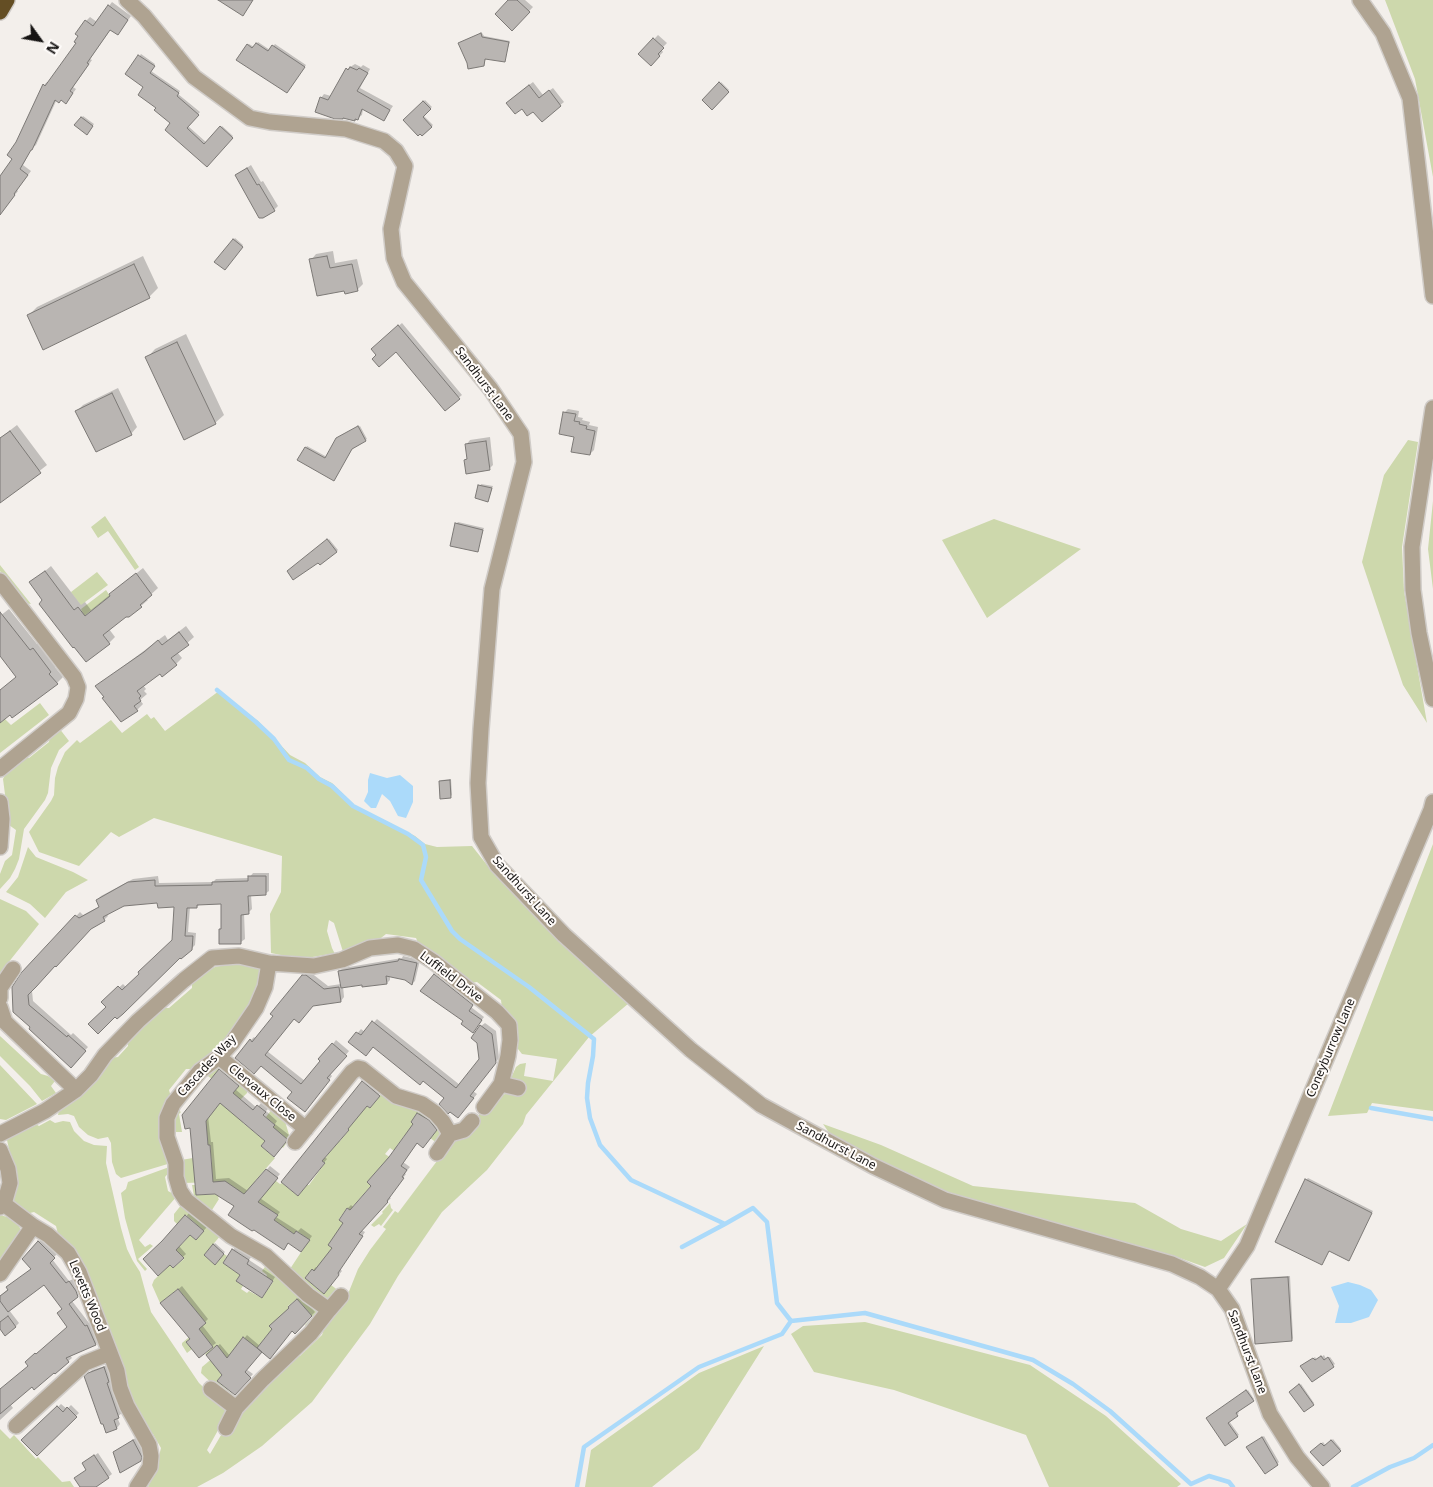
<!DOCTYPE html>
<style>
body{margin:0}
#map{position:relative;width:1433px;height:1487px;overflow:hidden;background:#f3efeb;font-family:"Noto Sans",sans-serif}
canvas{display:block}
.north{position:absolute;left:15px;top:15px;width:50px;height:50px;-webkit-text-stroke:4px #fffcfa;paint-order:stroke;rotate:122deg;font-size:14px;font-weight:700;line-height:20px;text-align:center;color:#161413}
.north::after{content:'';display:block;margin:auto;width:18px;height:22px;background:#161413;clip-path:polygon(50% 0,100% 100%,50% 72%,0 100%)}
</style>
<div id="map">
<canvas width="1433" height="1487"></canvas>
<div class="north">N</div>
</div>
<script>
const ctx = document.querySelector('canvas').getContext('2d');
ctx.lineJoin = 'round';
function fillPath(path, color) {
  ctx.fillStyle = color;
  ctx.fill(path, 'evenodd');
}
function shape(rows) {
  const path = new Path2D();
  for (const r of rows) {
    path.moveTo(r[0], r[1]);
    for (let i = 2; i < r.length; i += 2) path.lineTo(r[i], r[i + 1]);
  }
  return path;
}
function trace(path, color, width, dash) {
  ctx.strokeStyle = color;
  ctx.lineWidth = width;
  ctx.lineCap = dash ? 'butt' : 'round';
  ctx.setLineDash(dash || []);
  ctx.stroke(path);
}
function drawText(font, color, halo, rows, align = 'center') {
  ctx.font = font + ' "Noto Sans",sans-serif';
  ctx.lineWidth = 4;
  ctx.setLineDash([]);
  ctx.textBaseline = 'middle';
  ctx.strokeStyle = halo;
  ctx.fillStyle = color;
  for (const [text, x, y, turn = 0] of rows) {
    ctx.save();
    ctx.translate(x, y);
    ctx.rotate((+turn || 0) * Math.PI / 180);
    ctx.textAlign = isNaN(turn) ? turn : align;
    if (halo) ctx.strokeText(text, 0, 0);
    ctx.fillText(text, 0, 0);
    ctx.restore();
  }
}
const green = shape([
 [1385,0,1433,0,1433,177,1415,79],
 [1408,440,1418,442,1402,547,1404,591,1427,723,1403,685,1362,562,1384,475],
 [1433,501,1433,589,1428,549],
 [105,516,139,567,135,570,108,531,98,538,91,527],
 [994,519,1081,549,987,618,942,540],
 [0,565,31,604,25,603,0,571],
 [97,572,108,585,81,605,71,592],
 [106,590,110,596,84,616,81,609],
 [219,691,258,721,290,755,305,763,320,777,332,783,354,805,415,836,425,844,437,847,472,846,491,870,560,941,629,1003,589,1037,526,1115,523,1124,487,1170,442,1212,398,1276,370,1324,312,1402,262,1446,223,1473,197,1487,148,1487,155,1472,161,1448,153,1434,147,1431,134,1404,58,1234,56,1226,34,1212,26,1214,10,1201,14,1172,7,1140,12,1134,34,1123,39,1126,50,1120,55,1123,63,1121,70,1122,74,1131,84,1141,94,1145,107,1146,106,1163,121,1228,127,1249,133,1261,140,1272,151,1312,199,1383,226,1409,227,1414,207,1450,210,1454,224,1430,231,1433,246,1406,293,1356,300,1356,322,1335,325,1326,347,1300,346,1299,358,1269,370,1250,386,1229,383,1227,395,1211,398,1213,446,1149,455,1139,472,1133,478,1127,473,1123,483,1109,488,1113,503,1095,509,1092,514,1080,511,1078,516,1067,520,1064,526,1063,524,1076,553,1081,557,1059,522,1054,518,1049,515,1039,502,1009,501,1000,477,982,471,983,419,945,416,938,386,934,381,938,344,955,334,923,329,920,327,931,332,948,337,958,336,959,330,954,301,959,271,953,270,914,281,892,282,856,154,818,119,837,111,832,79,866,39,852,29,832,51,801,54,795,55,778,58,767,65,752,77,740,80,743,111,720,122,733,147,714,151,719,154,717,165,731],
 [40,703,49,715,0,753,0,723,5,719,11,725],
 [59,728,69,741,59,750,51,768,48,793,45,800,24,829,19,859,15,869,10,878,0,889,0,874,5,861,12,855,16,830,9,825,3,779,10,766,21,756,29,758,49,742,50,735],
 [1433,844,1433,1111,1372,1103,1367,1113,1328,1116],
 [28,847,36,857,73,872,88,880,66,892,45,918,30,904,6,892,18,877],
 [0,899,26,911,39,924,0,973],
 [236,963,257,967,259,969,261,973,258,992,223,1044,194,1069,186,1069,169,1090,171,1097,171,1163,121,1178,116,1174,112,1162,111,1143,108,1137,98,1139,88,1135,79,1127,74,1116,68,1114,58,1115,59,1110,72,1103,82,1094,110,1058,118,1057,128,1046,128,1039,162,1008,169,1008,192,988,192,981,196,977,215,967],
 [0,1036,41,1074,48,1076,55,1081,51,1086,56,1093,42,1101,30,1086,0,1056],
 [0,1065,37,1104,6,1120,0,1119],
 [215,1068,224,1070,247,1088,247,1093,240,1100,253,1111,243,1123,263,1139,275,1125,266,1117,272,1109,284,1118,290,1138,283,1148,282,1147,288,1140,275,1129,261,1146,275,1158,255,1181,276,1181,280,1184,282,1183,298,1196,307,1185,309,1185,325,1163,309,1150,325,1158,338,1142,329,1133,340,1141,349,1130,338,1121,349,1127,366,1105,370,1108,382,1093,420,1109,433,1117,442,1134,437,1143,430,1138,438,1128,417,1113,411,1122,418,1127,404,1136,396,1147,403,1153,401,1156,390,1148,385,1154,391,1158,367,1182,371,1186,353,1206,361,1213,359,1216,347,1208,339,1219,343,1223,345,1256,318,1275,312,1269,305,1278,324,1294,331,1285,339,1291,327,1300,324,1299,290,1269,309,1240,297,1231,294,1234,275,1221,270,1227,277,1216,232,1205,241,1192,220,1194,218,1198,219,1199,212,1210,194,1196,192,1185,195,1185,196,1195,220,1194,220,1182,183,1183,181,1160,193,1158,194,1167,212,1165,210,1145,195,1146,208,1142,206,1129,192,1131,207,1095,232,1094,239,1085,220,1070,212,1079,205,1074],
 [177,1109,181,1112,179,1114,182,1132,172,1132],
 [823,1124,881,1145,973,1186,1135,1203,1181,1229,1221,1241,1247,1224,1224,1258,1205,1267,1174,1256,949,1193,915,1178,832,1137],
 [172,1166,172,1169,165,1177,168,1191,177,1196,139,1240,145,1247,150,1244,153,1246,138,1259,147,1269,145,1271,137,1261,125,1218,121,1193,126,1189,128,1182],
 [390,1203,391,1208,393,1210,381,1226,379,1224,374,1227,371,1225,383,1213,382,1212],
 [182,1204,221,1235,204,1255,215,1265,224,1254,227,1256,223,1263,240,1275,236,1281,251,1273,241,1289,247,1293,249,1291,262,1298,273,1282,266,1277,267,1275,262,1271,267,1264,316,1306,319,1313,308,1328,305,1325,313,1317,297,1299,288,1306,293,1313,269,1326,279,1338,278,1339,269,1333,257,1348,224,1373,217,1381,236,1397,242,1390,245,1392,241,1397,233,1399,221,1392,201,1373,202,1367,221,1351,217,1346,206,1355,205,1354,213,1347,200,1331,186,1342,192,1349,187,1353,182,1345,182,1343,194,1333,184,1321,196,1311,178,1289,160,1303,152,1285,154,1280,169,1265,164,1259,173,1268,184,1259,173,1247,182,1244,190,1235,196,1240,204,1231,186,1215,177,1224,174,1221,174,1214],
 [0,1215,11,1218,18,1223,21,1231,0,1267],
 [865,1322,1030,1365,1106,1416,1181,1484,1177,1487,1049,1487,1026,1435,894,1390,814,1372,791,1334,803,1326],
 [764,1346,699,1449,652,1487,585,1487,591,1450,699,1373],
 [0,1429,10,1439,14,1435,36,1459,38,1457,62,1482,70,1481,74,1487,0,1487]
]);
const water = shape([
 [370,773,387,778,400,775,413,786,413,802,406,818,398,816,390,801,382,794,376,808,371,808,364,801,368,792,368,780],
 [1348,1282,1360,1285,1371,1290,1378,1300,1369,1317,1351,1323,1335,1323,1339,1306,1331,1287]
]);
const shadow = shape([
 [510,0,525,0,533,7,512,29],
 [112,2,131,16,121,30,111,29,90,59,92,60,73,87,76,89,69,99,57,99,36,145,32,148,23,165,31,171,17,190,18,191,0,214,0,178,14,159,17,142,44,85,47,82,48,83,78,42,80,36,77,34,86,21,90,17,97,22],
 [482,33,484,36,510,41,504,61,486,58,484,65,461,42],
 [658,35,667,43,661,49,663,52,651,65,640,54],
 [258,42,270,50,275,44,306,65,289,90,247,45,249,44,254,47],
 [141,54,155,64,151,71,180,91,178,94,200,112,188,126,207,143,222,126,233,136,207,165,172,123,157,107,145,86,127,73],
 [355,64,361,67,363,65,370,69,360,88,393,106,384,119,363,109,362,115,355,120,321,98,324,94,331,96,347,69],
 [533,82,543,95,553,88,564,102,542,120,533,110,522,108,511,99],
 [721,82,729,90,712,108,703,100],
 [425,100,432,107,423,115,433,125,423,135,405,120],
 [83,116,94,124,88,132,76,125],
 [251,165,261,182,263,181,278,206,274,210,236,175],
 [235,238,243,245,225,268,216,262],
 [333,251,335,263,357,259,363,284,357,290,311,260,316,254],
 [143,256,158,288,149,297,28,316,37,307],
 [402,323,462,395,445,409,397,351,378,355,375,346],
 [186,334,224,415,215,423,147,358,155,349],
 [118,388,137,427,131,434,77,411,83,405],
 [568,409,579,411,578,417,583,418,582,420,590,422,589,425,598,427,594,450,590,454,576,436,564,413],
 [17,425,47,465,0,502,0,438],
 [360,426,367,439,352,447,335,478,299,460,307,446,327,457,340,436],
 [490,437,493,465,489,469,465,460,468,458,466,445,470,440],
 [481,484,493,486,488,500,476,497],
 [458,522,484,528,477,551,456,524],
 [329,539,338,550,336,552,318,561,290,569],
 [51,566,81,605,85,602,91,610,143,568,158,588,146,599,148,600,141,606,126,616,109,629,115,637,109,643,44,600,31,583],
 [9,609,37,644,39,643,57,665,55,667,63,677,57,683,0,721,0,691,18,677,0,654,0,616],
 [186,626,194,637,177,652,182,658,176,664,160,672,143,685,146,689,144,691,147,694,140,700,143,704,137,710,97,686,165,635,168,640],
 [451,779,452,795,450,797,440,781,442,780],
 [253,873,269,873,269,891,265,894,251,895,252,909,248,913,244,913,245,939,241,942,220,929,222,927,222,903,200,904,197,907,190,907,188,932,196,933,195,945,182,958,180,956,107,1007,103,1002,123,984,126,987,173,940,175,905,158,902,124,905,107,914,108,916,104,920,90,928,32,991,33,1001,71,1035,73,1033,88,1047,71,1066,30,1029,22,974,80,912,83,915,100,906,97,900,101,896,133,879,158,876,159,883,213,882,216,879,249,878],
 [403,956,420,960,415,981,412,984,405,979,390,975,390,980,387,983,363,983,343,986,344,997,341,1001,313,1004,295,1018,267,1051,305,1081,336,1040,349,1051,330,1074,332,1076,308,1107,294,1092,261,1065,251,1040,254,1037,256,1039,307,972,310,972,328,986,341,984,339,971,343,968,402,958],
 [438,971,475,1002,471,1007,484,1017,476,1028,465,1021,434,974],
 [377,1019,460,1085,480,1059,481,1026,485,1023,496,1031,499,1058,473,1091,477,1094,458,1117,445,1097,423,1080,374,1045,350,1042,361,1029,365,1032],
 [224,1067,241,1082,235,1089,257,1108,261,1103,268,1109,266,1111,277,1121,275,1124,289,1135,277,1152,267,1141,220,1101,208,1116,211,1142,213,1142,216,1179,229,1178,248,1191,270,1166,280,1174,260,1198,280,1212,276,1217,298,1231,301,1228,312,1236,304,1247,289,1242,287,1245,216,1193,191,1127,220,1070],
 [367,1078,382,1091,373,1102,368,1104,325,1157,327,1159,301,1191,363,1082],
 [422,1111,439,1126,426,1143,418,1142,403,1162,410,1167,405,1173,406,1174,389,1197,391,1198,361,1230,365,1232,340,1269,342,1271,327,1289,313,1270,316,1267,318,1268,334,1247,345,1223,340,1219,348,1208,351,1205,353,1207,373,1186,415,1123,418,1114],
 [1308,1178,1373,1211,1350,1257,1329,1250,1306,1180],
 [190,1212,207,1227,196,1239,190,1233,179,1246,186,1254,173,1266,165,1240],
 [42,1238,57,1254,52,1259,69,1281,73,1279,79,1287,81,1292,72,1301,89,1323,91,1322,99,1341,96,1344,70,1355,72,1358,55,1372,32,1386,10,1404,13,1408,0,1420,0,1392,29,1366,30,1359,39,1351,40,1352,69,1327,64,1309,44,1283,9,1310,19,1323,16,1326,5,1334,0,1327,0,1296,32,1268,23,1259],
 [215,1243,225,1252,214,1263,205,1255],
 [236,1246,252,1256,249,1260,275,1277,265,1293,242,1274,233,1250],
 [1290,1276,1293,1338,1292,1340,1252,1280,1253,1278],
 [182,1286,208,1319,202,1325,216,1343,200,1356,191,1339,166,1300],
 [301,1296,315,1312,295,1332,293,1330,262,1351,246,1369,253,1374,235,1394,210,1352,220,1344,230,1356,247,1335,260,1346,291,1308,293,1303],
 [1324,1355,1326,1359,1330,1357,1335,1364,1312,1381,1304,1365,1315,1357,1317,1360],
 [108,1365,112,1378,110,1380,122,1413,117,1417,120,1424,117,1428,107,1431,86,1377,92,1370],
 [1301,1384,1314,1403,1313,1404,1292,1390],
 [1248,1390,1254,1399,1237,1411,1239,1413,1229,1421,1239,1435,1237,1436,1209,1417],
 [61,1404,67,1409,71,1405,79,1413,37,1454,23,1440],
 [1264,1436,1279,1462,1277,1464,1250,1446],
 [137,1437,145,1452,145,1455,140,1460,114,1452],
 [1333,1439,1341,1449,1323,1465,1312,1452,1323,1442,1326,1446],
 [98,1453,112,1474,96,1487,82,1487,88,1470,87,1461]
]);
const stream = shape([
 [217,690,256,722,274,739,289,760,307,768,319,779,332,786,353,806,408,834,423,845,426,857,421,880,452,931,460,939,529,987,594,1039,593,1056,588,1083,587,1098,590,1118,600,1145,631,1180,725,1224,753,1208,767,1222,777,1303,791,1321],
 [1371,1108,1433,1119],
 [682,1247,725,1224],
 [577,1487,584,1447,699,1367,782,1334,791,1321,865,1313,1033,1360,1073,1384,1110,1411,1191,1484,1209,1476,1229,1482,1233,1487],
 [1353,1487,1390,1467,1414,1458,1433,1445]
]);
const building = shape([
 [218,0,253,0,243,16,218,0],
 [508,0,517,0,530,12,512,31,495,14,508,0],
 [108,5,128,20,118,35,110,30,87,63,89,64,70,91,73,93,66,104,61,100,59,103,55,100,32,150,31,150,20,169,28,175,14,194,15,195,0,215,0,176,12,159,7,155,16,142,43,84,45,86,76,43,74,42,78,36,75,34,85,20,93,26,108,5],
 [481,33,482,37,509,42,505,62,485,59,484,66,468,69,467,63,458,43,481,33],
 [653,38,664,48,658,54,660,56,651,66,638,54,653,38],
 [256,43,268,51,272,45,305,67,287,93,236,60,247,44,252,48,256,43],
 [138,55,155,66,150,73,179,93,177,96,199,115,187,128,204,144,220,126,233,138,207,167,165,130,170,123,154,110,156,108,138,95,143,87,125,74,138,55],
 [350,67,357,70,359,68,368,73,357,91,390,110,384,121,362,109,358,120,355,119,355,121,343,118,343,119,335,119,315,112,320,97,328,100,346,68,348,70,350,67],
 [719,82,729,92,712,110,702,100,719,82],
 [529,85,539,98,549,90,561,106,542,122,533,112,527,116,522,109,515,114,506,103,529,85],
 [423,101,431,109,423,117,432,127,422,136,420,134,418,136,403,120,423,101],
 [81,117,93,126,87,135,74,125,81,117],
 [247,168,257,185,259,184,275,211,263,218,259,218,235,175,247,168],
 [233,239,243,247,225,270,214,262,233,239],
 [327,256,330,268,352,264,358,291,345,294,344,291,317,296,309,259,327,256],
 [134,264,150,298,43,350,27,315,134,264],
 [398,325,460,399,445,411,396,352,379,367,372,359,376,355,371,349,398,325],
 [177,342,216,424,184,440,145,357,177,342],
 [112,393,132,435,96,452,75,411,112,393],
 [563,412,576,414,574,421,580,422,579,424,587,426,586,429,595,431,590,455,571,452,574,437,559,434,563,412],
 [358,426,366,441,352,449,334,481,297,460,305,447,325,458,336,438,358,426],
 [10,431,41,473,0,503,0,438,10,431],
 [486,441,490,470,466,474,464,460,467,459,465,444,486,441],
 [478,485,492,488,488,502,475,498,478,485],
 [455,523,483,530,478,552,450,546,455,523],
 [327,539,337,552,320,565,318,563,293,580,287,571,327,539],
 [45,571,74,610,78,607,85,616,110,596,109,594,136,573,152,595,140,605,142,607,129,617,126,617,103,635,110,644,86,662,74,647,73,648,39,604,42,600,29,582,45,571],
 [0,612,30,650,33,648,51,672,49,674,58,684,12,718,10,715,0,723,0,690,16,677,0,656,0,612],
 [179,632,189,645,171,658,177,665,162,677,160,674,137,691,141,696,139,698,141,701,134,706,138,711,121,722,102,698,104,697,95,686,144,652,158,640,162,645,179,632],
 [450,780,451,798,440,799,439,781,450,780],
 [248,876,266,876,266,895,248,896,249,914,241,915,241,944,219,944,219,929,221,929,221,904,197,905,197,908,187,908,185,936,193,936,192,950,181,959,180,958,123,1014,117,1019,115,1017,98,1034,88,1024,106,1007,101,1002,118,986,122,990,139,974,138,972,172,940,174,907,158,908,157,903,124,906,103,917,105,921,91,929,56,967,55,966,36,987,28,995,29,1005,67,1037,68,1035,86,1051,71,1068,29,1029,30,1027,13,1012,12,987,21,973,75,915,79,918,99,907,96,900,128,882,155,880,155,886,212,885,212,882,248,881,248,876],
 [399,959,417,963,412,985,405,980,386,976,387,984,362,987,362,985,341,988,338,971,398,961,399,959],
 [434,974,473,1005,469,1011,482,1020,473,1033,461,1024,463,1021,420,991,434,974],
 [302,975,306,975,324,989,339,987,341,1002,313,1006,299,1023,294,1019,265,1055,301,1084,320,1061,318,1059,332,1043,347,1056,327,1078,330,1080,305,1112,287,1098,292,1092,261,1066,254,1074,235,1058,250,1039,252,1042,273,1016,270,1014,302,975],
 [372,1021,456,1088,479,1059,477,1043,471,1038,480,1025,492,1034,496,1063,470,1096,474,1098,458,1118,450,1112,448,1114,439,1104,444,1098,423,1081,420,1085,373,1047,366,1056,348,1042,356,1032,361,1035,372,1021],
 [219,1069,239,1086,233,1093,253,1110,257,1105,266,1112,263,1115,275,1125,273,1127,287,1139,286,1142,274,1157,261,1146,265,1141,220,1103,206,1121,208,1145,210,1145,213,1182,225,1181,244,1194,266,1169,278,1178,258,1202,278,1215,274,1220,294,1234,296,1231,310,1240,301,1252,288,1243,284,1250,254,1230,252,1231,228,1215,234,1206,215,1194,196,1195,190,1128,185,1129,182,1115,219,1069],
 [362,1081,380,1096,370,1108,367,1106,348,1129,349,1130,322,1161,325,1163,298,1196,281,1182,362,1081],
 [417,1113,429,1120,437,1130,423,1148,417,1143,401,1166,407,1170,402,1177,404,1178,387,1201,388,1202,359,1234,363,1236,338,1273,339,1275,324,1294,305,1278,312,1269,314,1271,332,1248,328,1245,343,1223,339,1220,347,1208,350,1210,371,1186,367,1182,389,1157,413,1124,411,1122,417,1113],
 [1305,1179,1372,1213,1349,1261,1329,1251,1322,1265,1275,1242,1305,1179],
 [185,1215,204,1231,196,1240,190,1235,176,1250,184,1258,173,1268,170,1265,158,1276,143,1259,162,1241,185,1215],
 [38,1241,55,1258,50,1263,66,1283,69,1281,76,1291,78,1297,69,1304,85,1326,87,1325,96,1345,66,1358,69,1362,55,1374,54,1373,34,1390,32,1387,0,1414,0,1389,28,1366,25,1362,35,1353,36,1354,67,1327,57,1313,62,1309,44,1285,8,1312,0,1301,0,1296,8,1290,6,1287,31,1269,22,1259,38,1241],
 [213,1244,224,1254,215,1265,204,1255,213,1244],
 [232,1249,249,1260,247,1264,273,1281,262,1298,236,1281,240,1275,223,1263,232,1249],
 [1288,1277,1292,1341,1255,1344,1251,1279,1288,1277],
 [178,1289,206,1323,199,1329,213,1347,199,1358,186,1342,190,1339,160,1303,178,1289],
 [297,1299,312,1316,295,1334,292,1331,270,1359,257,1348,272,1329,269,1326,289,1308,288,1307,297,1299],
 [8,1316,16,1327,5,1336,0,1329,0,1322,8,1316],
 [243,1337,262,1352,245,1372,251,1378,235,1395,217,1381,222,1375,206,1355,217,1345,227,1358,243,1337],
 [1321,1356,1324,1360,1328,1357,1334,1367,1312,1382,1300,1366,1313,1358,1315,1360,1321,1356],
 [104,1367,109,1382,107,1383,119,1418,114,1420,117,1429,106,1433,103,1424,101,1424,84,1376,88,1373,104,1367],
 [1299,1384,1314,1405,1304,1412,1289,1392,1299,1384],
 [1246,1390,1254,1401,1236,1413,1238,1416,1228,1423,1238,1437,1225,1446,1206,1418,1246,1390],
 [57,1406,63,1412,67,1407,77,1417,37,1456,21,1440,57,1406],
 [1262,1437,1278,1465,1265,1474,1246,1447,1262,1437],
 [133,1440,142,1457,141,1461,120,1473,113,1452,133,1440],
 [1331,1440,1341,1451,1323,1466,1310,1452,1321,1443,1324,1446,1331,1440],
 [94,1455,109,1478,96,1487,80,1487,74,1478,86,1470,82,1463,94,1455]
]);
const minor = shape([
 [127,0,144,16,194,77,250,118,270,122,346,129,384,141,396,151,405,166,391,229,394,258,404,282,490,388,521,434,524,462,492,589,481,729,478,783,481,837,497,865,564,935,691,1050,761,1105,873,1166,945,1200,1172,1264,1200,1277,1218,1289,1232,1309,1270,1414,1297,1457,1322,1487],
 [1360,0,1383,33,1410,98,1433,296],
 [1433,408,1412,547,1413,590,1419,633,1433,699],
 [0,581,74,677,78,687,76,699,69,713,0,769],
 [0,802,2,819,0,847],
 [0,998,0,988,13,969],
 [0,1007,5,1022,76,1090],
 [219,1057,306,1129],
 [501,1084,518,1088],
 [0,1134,45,1111,76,1090,91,1075,105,1055,138,1021,184,980,212,958,239,956,269,963,314,966,342,960,370,948,398,945,414,949,434,962,497,1012,509,1025,510,1040,508,1056,501,1084,484,1107],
 [295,1142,352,1072,358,1068,362,1069,396,1096,422,1104,435,1113,443,1122,450,1134],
 [0,1150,8,1169,10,1183,4,1204,0,1207],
 [437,1153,450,1134,464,1130,472,1121],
 [4,1204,33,1226,48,1235,68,1253,79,1272,117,1371,120,1388,127,1406,149,1445,151,1456,150,1467,137,1487],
 [0,1274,33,1226],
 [1218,1289,1247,1246,1431,810,1433,802],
 [329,1310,341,1296],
 [211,1389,236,1408,263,1379,311,1333,329,1310,308,1295,266,1256,231,1236,186,1200,180,1191,176,1177,176,1163,167,1137,167,1118,173,1104,200,1071,219,1057,232,1043,256,1008,265,987,269,963],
 [16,1426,85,1363,110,1353],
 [226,1428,236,1408]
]);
const highway = shape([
 [0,12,7,0]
]);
const streetNames = [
 ["Sandhurst Lane",484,384,53],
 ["Sandhurst Lane",524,891,48],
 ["Luffield Drive",451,977,37],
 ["Coneyburrow Lane",1331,1048,-67],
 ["Cascades Way",207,1066,-47],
 ["Clervaux Close",262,1093,39],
 ["Sandhurst Lane",836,1146,28],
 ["Levetts Wood",87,1296,67],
 ["Sandhurst Lane",1247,1352,69]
];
fillPath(green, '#cdd8ac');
fillPath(water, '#abdafa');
fillPath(shadow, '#0003');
trace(stream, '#abdafa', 4.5);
fillPath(building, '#b9b5b2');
trace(building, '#7c7976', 1);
trace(minor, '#d0ccc8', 18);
trace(highway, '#d0ccc8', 18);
trace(minor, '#afa391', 15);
trace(highway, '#644e24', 15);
drawText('12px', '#161413', '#fffcfa', streetNames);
</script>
